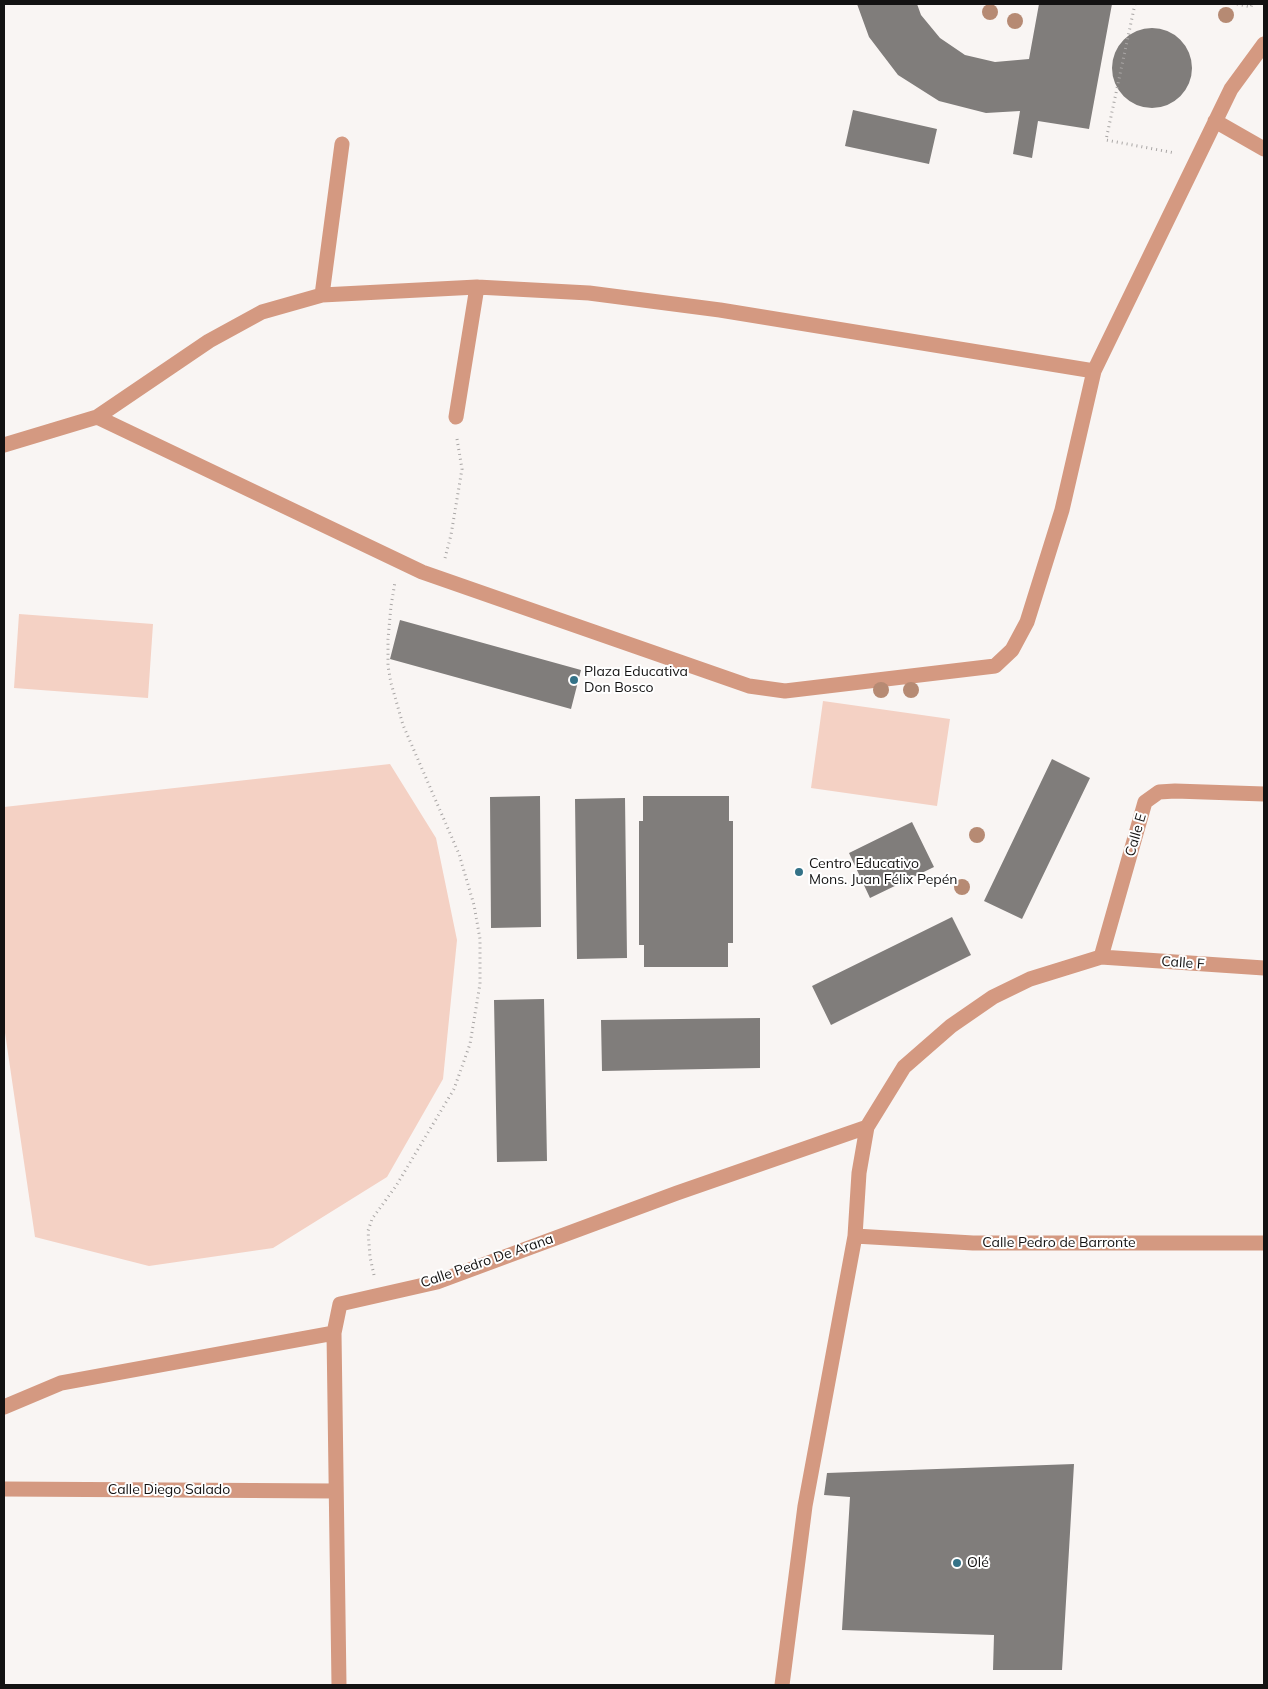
<!DOCTYPE html>
<meta charset="utf-8">
<style>
body{margin:0}
#map{position:relative;width:1268px;height:1689px;overflow:hidden;background:#f9f5f3;font-family:Mulish,sans-serif}
canvas{display:block}
.frame{position:absolute;inset:0;border:5px solid #131212;pointer-events:none}
</style>
<div id="map">
<canvas width="1268" height="1689"></canvas>
<div class="frame"></div>
</div>
<script>
const ctx = document.querySelector('canvas').getContext('2d');
ctx.lineJoin = 'round';
function fillPath(path, color) {
  ctx.fillStyle = color;
  ctx.fill(path, 'evenodd');
}
function shape(rows) {
  const path = new Path2D();
  for (const r of rows) {
    if (r.length === 3) {
      path.moveTo(r[0] + r[2], r[1]);
      path.arc(r[0], r[1], r[2], 0, 2 * Math.PI);
      continue;
    }
    path.moveTo(r[0], r[1]);
    for (let i = 2; i < r.length; i += 2) path.lineTo(r[i], r[i + 1]);
  }
  return path;
}
function trace(path, color, width, dash) {
  ctx.strokeStyle = color;
  ctx.lineWidth = width;
  ctx.lineCap = dash ? 'butt' : 'round';
  ctx.setLineDash(dash || []);
  ctx.stroke(path);
}
function drawText(font, color, halo, rows, align = 'center') {
  ctx.font = font + ' Mulish,sans-serif';
  ctx.lineWidth = 4;
  ctx.setLineDash([]);
  ctx.textBaseline = 'middle';
  ctx.strokeStyle = halo;
  ctx.fillStyle = color;
  for (const [text, x, y, turn = 0] of rows) {
    ctx.save();
    ctx.translate(x, y);
    ctx.rotate((+turn || 0) * Math.PI / 180);
    ctx.textAlign = isNaN(turn) ? turn : align;
    if (halo) ctx.strokeText(text, 0, 0);
    ctx.fillText(text, 0, 0);
    ctx.restore();
  }
}
const green = shape([
 [19,614,153,624,148,698,14,688],
 [823,701,950,719,937,806,811,788],
 [390,764,436,838,457,940,443,1079,387,1177,273,1248,149,1266,35,1237,4,1026,4,807]
]);
const building = shape([
 [857,4,917,4,921,15,940,38,965,55,995,62,1029,59,1039,4,1112,4,1089,129,1038,121,1032,158,1013,154,1020,111,986,113,939,101,898,75,869,37],
 [1152,68,40],
 [853,110,937,129,929,164,845,146],
 [400,620,581,670,571,709,390,659],
 [1052,759,1090,778,1022,919,984,901],
 [540,796,541,927,491,928,490,797],
 [643,796,729,796,729,821,733,821,733,943,728,943,728,967,644,967,644,945,639,945,639,821,643,821],
 [625,798,627,958,577,959,575,799],
 [912,822,934,867,870,898,849,853],
 [952,917,971,955,831,1025,812,986],
 [544,999,547,1161,497,1162,494,1000],
 [760,1018,760,1068,602,1071,601,1020],
 [1074,1464,1062,1670,993,1670,994,1635,842,1630,850,1497,824,1495,827,1473]
]);
const path = shape([
 [1135,4,1106,140,1175,153],
 [1237,4,1251,7,1252,4],
 [445,558,451,535,462,469,457,439],
 [374,1275,370,1257,368,1231,372,1219,396,1186,454,1089,470,1044,480,984,480,939,474,905,459,854,403,725,391,683,388,666,388,639,391,606,395,582]
]);
const minor = shape([
 [1215,121,1264,149],
 [322,295,342,144],
 [97,417,422,572,749,686,785,691,995,666,1012,650,1027,622,1062,510,1094,371,1231,89,1264,44],
 [456,417,477,287],
 [4,445,97,417,209,341,262,312,322,295,477,287,589,293,720,310,1094,371],
 [1101,957,1145,802,1159,792,1175,791,1264,794],
 [855,1236,973,1243,1264,1243],
 [334,1333,339,1685],
 [4,1407,61,1383,334,1333,340,1304,437,1282,677,1193,867,1127],
 [4,1489,335,1491],
 [782,1685,805,1506,855,1236,859,1173,867,1127,904,1067,951,1026,993,997,1030,979,1101,957,1264,968]
]);
const trees = [
 [990,12],
 [1226,15],
 [1015,21],
 [881,690],
 [911,690],
 [977,835],
 [962,887]
];
const markers = [
 [574,680,5,"#347287"],
 [799,872,5,"#347287"],
 [957,1563,5,"#347287"]
];
const poiNames = [
 ["Plaza Educativa",584,672],
 ["Don Bosco",584,688],
 ["Centro Educativo",809,864],
 ["Mons. Juan Félix Pepén",809,880],
 ["Olé",967,1563]
];
const streetNames = [
 ["Calle E",1136,835,-74],
 ["Calle F",1183,963,4],
 ["Calle Pedro de Barronte",1059,1243],
 ["Calle Pedro De Arana",487,1261,-19],
 ["Calle Diego Salado",169,1490]
];
fillPath(green, '#f4d1c4');
fillPath(building, '#807d7b');
trace(path, '#a9a6a5', 3, [1, 4]);
trace(minor, '#d49981', 15);
ctx.fillStyle = '#b68a73';
for (const [x, y] of trees) {
  ctx.beginPath();
  ctx.arc(x, y, 8, 0, 2 * Math.PI);
  ctx.fill();
}
for (const [x, y, r, color] of markers) {
  const dot = new Path2D();
  dot.arc(x, y, r, 0, 2 * Math.PI);
  ctx.fillStyle = color;
  ctx.fill(dot);
  trace(dot, '#fff', 2);
}
drawText('14px', '#131212', '#fff', poiNames, 'left');
drawText('14px', '#131212', '#fff', streetNames);
</script>
